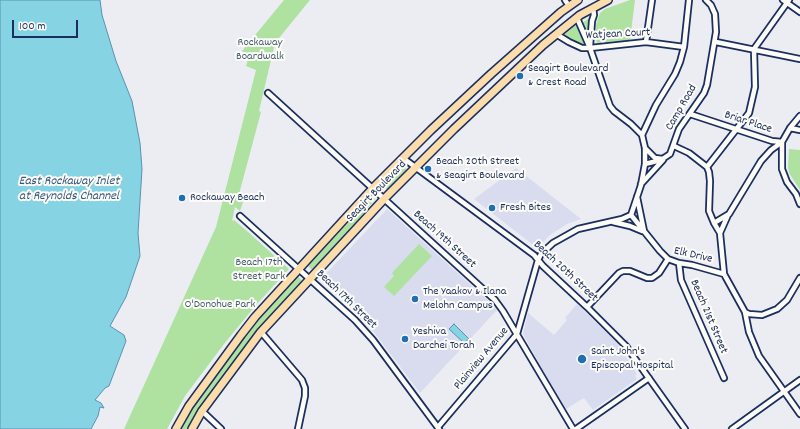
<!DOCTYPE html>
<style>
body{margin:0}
#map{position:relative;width:800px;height:429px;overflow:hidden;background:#ecedf3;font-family:Dekko,sans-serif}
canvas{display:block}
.scale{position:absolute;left:12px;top:20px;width:66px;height:18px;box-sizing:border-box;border:2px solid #1b2f5e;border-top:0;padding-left:5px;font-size:12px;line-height:14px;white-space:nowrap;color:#1b2f5e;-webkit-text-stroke:3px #fdfcf7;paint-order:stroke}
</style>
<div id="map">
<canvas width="800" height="429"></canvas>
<div class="scale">100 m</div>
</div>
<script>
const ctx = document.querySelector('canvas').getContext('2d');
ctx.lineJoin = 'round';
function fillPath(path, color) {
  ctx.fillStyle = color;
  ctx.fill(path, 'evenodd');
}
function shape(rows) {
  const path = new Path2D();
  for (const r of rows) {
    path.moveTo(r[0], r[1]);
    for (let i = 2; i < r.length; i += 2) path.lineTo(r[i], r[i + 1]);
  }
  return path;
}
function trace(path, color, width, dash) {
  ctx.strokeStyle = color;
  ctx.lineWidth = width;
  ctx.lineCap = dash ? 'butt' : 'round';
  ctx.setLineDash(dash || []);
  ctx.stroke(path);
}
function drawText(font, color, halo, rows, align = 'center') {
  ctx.font = font + ' Dekko,sans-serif';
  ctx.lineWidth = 4;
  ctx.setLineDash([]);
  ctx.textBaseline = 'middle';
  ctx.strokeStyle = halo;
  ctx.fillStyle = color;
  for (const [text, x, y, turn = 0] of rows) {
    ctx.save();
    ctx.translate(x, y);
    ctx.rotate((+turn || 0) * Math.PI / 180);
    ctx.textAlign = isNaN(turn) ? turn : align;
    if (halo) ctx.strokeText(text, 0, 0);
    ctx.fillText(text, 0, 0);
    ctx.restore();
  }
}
const built = shape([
 [516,168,581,219,567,224,550,235,537,248,474,199],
 [387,209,494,306,497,310,420,393,364,319,321,279],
 [577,304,617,343,637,374,635,376,637,379,593,410,584,398,566,409,547,378,523,334,528,313,554,335,567,320,565,318]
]);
const green = shape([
 [284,0,310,0,275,43,259,111,261,112,238,198,243,202,240,211,235,207,232,221,234,220,247,231,289,269,256,305,224,344,185,396,167,429,124,429,216,227,256,70,246,66,249,56,242,51],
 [630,0,635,0,630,40,626,42,617,41,597,43,595,36,596,24,600,13,605,9],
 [591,17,589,32,589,41,582,23],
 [576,25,579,27,585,47,564,37,564,35],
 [789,149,800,150,800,190,789,173,788,167],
 [402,165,406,166,406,170,387,190,384,187],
 [373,196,375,199,359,219,312,270,308,266],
 [419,244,432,256,394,296,384,287,394,276,392,273],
 [298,276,302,281,273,313,248,343,202,404,187,429,180,429,188,413,236,348,258,320]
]);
const water = shape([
 [0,0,100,0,102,15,116,61,132,101,140,143,142,169,138,233,140,256,126,297,110,326,124,335,126,341,109,386,105,388,95,400,101,403,104,408,100,407,98,416,91,429,0,429,0,0],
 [454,324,469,339,464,343,449,329,454,324]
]);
const street = shape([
 [565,0,569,6],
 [783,0,800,12],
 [577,18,590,48,610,106,614,111,631,124,642,135,645,148,645,164,641,185,631,215],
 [556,34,569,42,582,48,590,48,646,42,684,47],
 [646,42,652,0],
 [716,42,800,59],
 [590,46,592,21,594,15,593,8],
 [268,93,495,300,503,311,573,429],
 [690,114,772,141,782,142,782,169,787,182,796,194,800,204],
 [800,116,790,128,782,142,771,150,761,161,729,214,714,223,720,233,724,274,745,312,749,332,759,356,800,414],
 [790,128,800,130],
 [642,135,656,105,675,74,680,62,684,47,689,0],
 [674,146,689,153,707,167,709,172,710,181,709,211,714,223],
 [645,148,655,158,663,159],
 [403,158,534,255,543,266,587,307,626,346,685,429],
 [645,164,661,160,670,154,679,129,704,93,707,85,716,32,715,14,711,5,706,0],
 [707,167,749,113,755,87,754,49,789,0],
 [641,184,663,160],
 [637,197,644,231],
 [631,215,660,251,668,259,679,263,692,265,724,274],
 [240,216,355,320,373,340,439,429],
 [613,222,630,226,642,231],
 [720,233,728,215],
 [679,263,681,280,724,378],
 [587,307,619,273,623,271,630,271,647,278,652,278,659,273,668,259],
 [745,312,749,314,762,315,777,309,787,300,800,278],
 [261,332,302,380,305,388,305,396,298,429],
 [202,411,221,429],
 [438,427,517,334,538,260,541,254,553,243,578,229,622,219,631,215],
 [576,429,649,378],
 [732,429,800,380]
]);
const primary = shape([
 [176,429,189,406,241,335,255,317,373,188,431,130,491,74,561,12,578,0],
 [192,429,202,411,260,333,384,199,454,129,543,45,580,15,608,0]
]);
const markers = [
 [520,76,4,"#1f6fb2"],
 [428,169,4,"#1f6fb2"],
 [182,198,4,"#1f6fb2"],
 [492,208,4,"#1f6fb2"],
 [415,299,4,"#1f6fb2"],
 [405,339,4,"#1f6fb2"],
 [582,359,5,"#1f6fb2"]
];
const streetNames = [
 ["Watjean Court",618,35,-3],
 ["Camp Road",682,108,-60],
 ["Briar Place",748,123,18],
 ["Seagirt Boulevard",377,192,-46],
 ["Beach 19th Street",444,240,42],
 ["Elk Drive",693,256,13],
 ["Beach 20th Street",565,272,43],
 ["Beach 17th Street",346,300,44],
 ["Beach 21st Street",708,317,67],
 ["Plainview Avenue",482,359,-50]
];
const parkNames = [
 ["Rockaway",260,43],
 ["Boardwalk",260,57],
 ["Beach 17th",259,263],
 ["Street Park",259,277],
 ["O'Donohue Park",220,305]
];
const poiNames = [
 ["Seagirt Boulevard",528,69],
 ["& Crest Road",528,83],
 ["Beach 20th Street",436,162],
 ["& Seagirt Boulevard",436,176],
 ["Rockaway Beach",190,198],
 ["Fresh Bites",500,208],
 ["The Yaakov & Ilana",423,292],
 ["Melohn Campus",423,306],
 ["Yeshiva",413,332],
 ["Darchei Torah",413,346],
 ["Saint John's",591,352],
 ["Episcopal Hospital",591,366]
];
const waterNames = [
 ["East Rockaway Inlet",69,182],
 ["at Reynolds Channel",69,197]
];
fillPath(built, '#d8dcee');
fillPath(green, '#afe1a1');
fillPath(water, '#86d3e4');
trace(water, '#5b91ae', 1);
trace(street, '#1b2f5e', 8);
trace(primary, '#1b2f5e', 10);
trace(street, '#fdfcf7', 4.5);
trace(primary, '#fddcac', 7);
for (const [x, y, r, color] of markers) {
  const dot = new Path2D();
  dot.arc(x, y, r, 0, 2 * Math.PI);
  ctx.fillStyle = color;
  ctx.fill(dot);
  trace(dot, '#fdfcf7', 1.5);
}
drawText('12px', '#1b2f5e', '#fdfcf7', streetNames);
drawText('12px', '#405c6f', '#fdfcf7', parkNames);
drawText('12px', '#1b2f5e', '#fdfcf7', poiNames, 'left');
drawText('italic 13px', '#365880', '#fdfcf7', waterNames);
</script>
